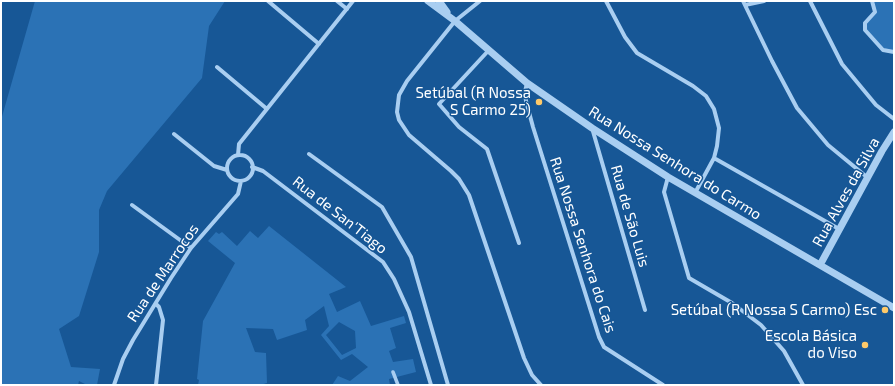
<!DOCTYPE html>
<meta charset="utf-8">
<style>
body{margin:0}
#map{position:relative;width:895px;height:386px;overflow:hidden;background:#175796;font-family:"Exo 2",sans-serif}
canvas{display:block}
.frame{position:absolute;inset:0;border:2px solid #fff;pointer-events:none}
</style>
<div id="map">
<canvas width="895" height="386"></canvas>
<div class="frame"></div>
</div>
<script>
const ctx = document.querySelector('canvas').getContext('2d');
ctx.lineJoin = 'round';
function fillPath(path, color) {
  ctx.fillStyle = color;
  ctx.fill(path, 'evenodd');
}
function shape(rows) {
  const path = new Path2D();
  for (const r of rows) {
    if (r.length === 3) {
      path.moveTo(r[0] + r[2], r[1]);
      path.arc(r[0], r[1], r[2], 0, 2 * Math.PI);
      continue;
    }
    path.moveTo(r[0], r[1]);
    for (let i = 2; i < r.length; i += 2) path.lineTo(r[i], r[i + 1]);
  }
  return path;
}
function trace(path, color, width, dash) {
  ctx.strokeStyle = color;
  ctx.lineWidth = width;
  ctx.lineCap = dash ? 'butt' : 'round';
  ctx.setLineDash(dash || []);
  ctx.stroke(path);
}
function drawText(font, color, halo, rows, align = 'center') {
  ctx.font = font + ' "Exo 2",sans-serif';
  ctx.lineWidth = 3;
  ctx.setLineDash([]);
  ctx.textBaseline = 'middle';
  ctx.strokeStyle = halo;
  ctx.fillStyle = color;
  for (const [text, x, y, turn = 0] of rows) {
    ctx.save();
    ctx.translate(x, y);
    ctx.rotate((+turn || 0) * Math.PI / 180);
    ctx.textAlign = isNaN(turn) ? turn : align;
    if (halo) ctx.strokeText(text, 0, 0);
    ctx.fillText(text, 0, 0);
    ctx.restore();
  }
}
const green = shape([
 [35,1,225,1,209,26,202,78,107,191,99,210,99,252,79,316,59,329,71,367,100,369,97,385,87,385,79,381,78,385,1,385,1,120],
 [872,1,894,1,894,52,886,52,865,30,865,23,875,12],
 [269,226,346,287,329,294,337,312,360,301,371,326,404,316,406,323,390,328,396,348,389,351,393,362,413,359,416,372,389,379,390,385,332,385,338,376,350,381,368,367,352,354,341,360,321,335,329,326,324,306,305,320,307,330,277,340,273,329,246,328,255,352,266,353,267,383,260,385,198,385,199,380,197,379,203,321,235,263,208,241,216,232,219,234,222,232,237,246,250,231,258,238],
 [339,322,355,331,356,348,342,355,326,335]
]);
const pedestrian = shape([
 [393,372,398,385]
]);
const minor = shape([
 [268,1,319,44],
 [337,1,347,9],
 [480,1,455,21,407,81,399,95,397,112,399,120,409,135,451,171,459,179,469,195,524,358,532,375,541,385],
 [606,1,625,37,637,53,693,86,706,96,714,109,719,128,717,146,714,158,695,193],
 [743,1,772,61,797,108,828,145,868,178],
 [810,1,842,64,876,105,894,119],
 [872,1,875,12,865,23,865,30,883,50,894,52],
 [745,5,764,1],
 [489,50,439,104,459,127,487,149,519,243],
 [217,67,267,109],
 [527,83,525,92,526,101,533,127,599,337,604,347,663,385],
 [592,128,645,310],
 [174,134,214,166,227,170],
 [309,154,382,207,411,257,448,385],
 [238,155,239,144,353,1],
 [240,168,13],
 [714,158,839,229],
 [252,167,263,171,383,262,394,279,409,312,431,385],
 [668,177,664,192,689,278,732,303,761,325,784,351,803,385],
 [132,205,191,248],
 [156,304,159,307,163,320,156,385],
 [114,385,123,359,133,340,171,278,191,248,238,194,241,181]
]);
const tertiary = shape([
 [428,1,455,21,527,83,592,128,668,177,894,308],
 [439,1,447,12],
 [820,265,882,151,894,132]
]);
const markers = [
 [539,102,4,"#ffca69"],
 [885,310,4,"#ffca69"],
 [865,345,4,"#ffca69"]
];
const poiNames = [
 ["Setúbal (R Nossa",531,93],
 ["S Carmo 25)",531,110],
 ["Setúbal (R Nossa S Carmo) Esc",877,310],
 ["Escola Básica",857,336],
 ["do Viso",857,353]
];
const streetNames = [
 ["Rua Nossa Senhora do Carmo",675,163,32],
 ["Rua Alves da Silva",846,192,-61],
 ["Rua de San'Tiago",340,215,38],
 ["Rua de São Luis",630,216,74],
 ["Rua Nossa Senhora do Cais",583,245,72],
 ["Rua de Marrocos",163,273,-56]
];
fillPath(green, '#2b72b5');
trace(pedestrian, '#a9cef1', 3.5);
trace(minor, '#a9cef1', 4);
trace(tertiary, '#a9cef1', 7);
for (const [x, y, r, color] of markers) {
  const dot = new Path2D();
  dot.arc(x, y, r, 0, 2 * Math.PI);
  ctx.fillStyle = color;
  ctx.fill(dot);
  trace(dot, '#175796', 1.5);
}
drawText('15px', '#fff', '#175796', poiNames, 'right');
drawText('15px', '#fff', '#175796', streetNames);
</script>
